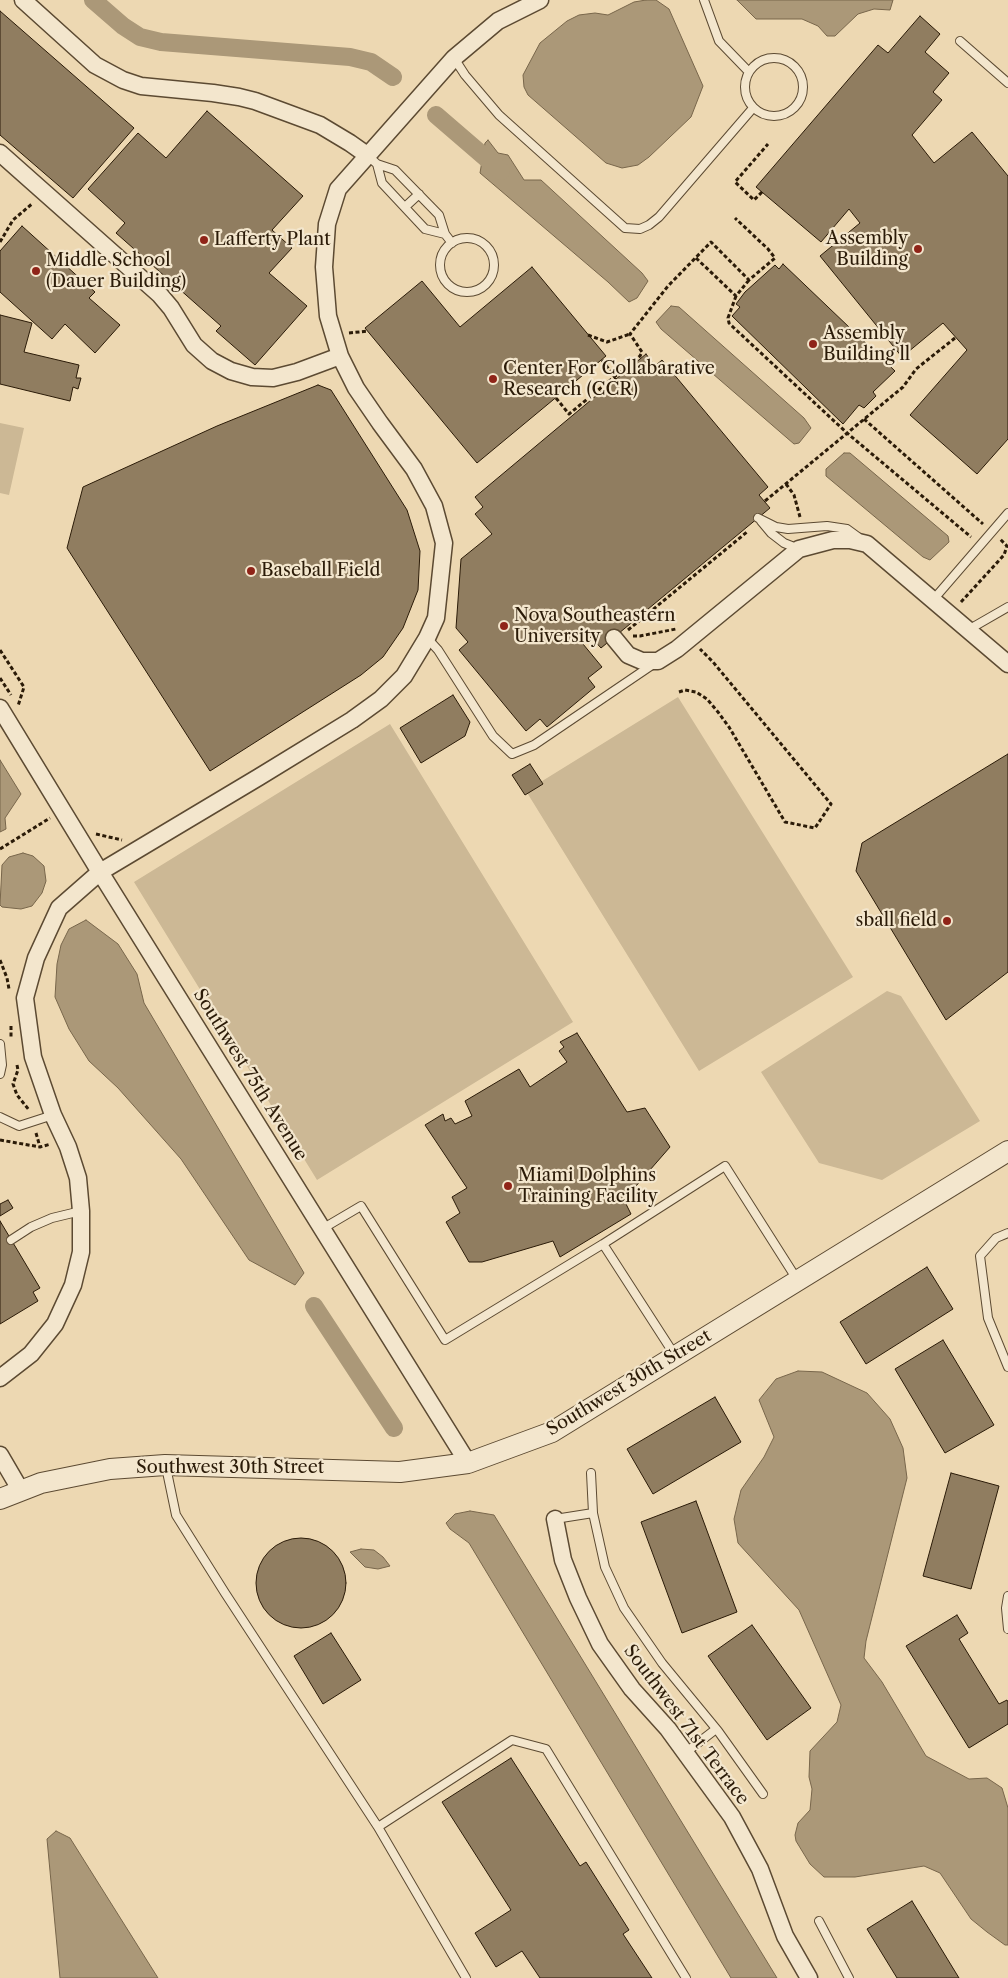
<!DOCTYPE html>
<style>
body{margin:0}
canvas{display:block;background:#edd8b2}
</style>
<canvas width="1008" height="1978"></canvas>
<script>
const ctx = document.querySelector('canvas').getContext('2d');
ctx.lineJoin = 'round';
function fillPath(path, color) {
  ctx.fillStyle = color;
  ctx.fill(path, 'evenodd');
}
function shape(rows) {
  const path = new Path2D();
  for (const r of rows) {
    if (r.length === 3) {
      path.moveTo(r[0] + r[2], r[1]);
      path.arc(r[0], r[1], r[2], 0, 2 * Math.PI);
      continue;
    }
    path.moveTo(r[0], r[1]);
    for (let i = 2; i < r.length; i += 2) path.lineTo(r[i], r[i + 1]);
  }
  return path;
}
function trace(path, color, width, dash) {
  ctx.strokeStyle = color;
  ctx.lineWidth = width;
  ctx.lineCap = dash ? 'butt' : 'round';
  ctx.setLineDash(dash || []);
  ctx.stroke(path);
}
function drawText(font, color, halo, rows, align = 'center') {
  ctx.font = font + ' "Libre Caslon Text",serif';
  ctx.lineWidth = 4.5;
  ctx.setLineDash([]);
  ctx.textBaseline = 'middle';
  ctx.strokeStyle = halo;
  ctx.fillStyle = color;
  for (const [text, x, y, turn = 0] of rows) {
    ctx.save();
    ctx.translate(x, y);
    ctx.rotate((+turn || 0) * Math.PI / 180);
    ctx.textAlign = isNaN(turn) ? turn : align;
    if (halo) ctx.strokeText(text, 0, 0);
    ctx.fillText(text, 0, 0);
    ctx.restore();
  }
}
const green = shape([
 [0,423,24,428,9,495,0,493],
 [678,697,853,977,699,1071,526,791],
 [390,724,573,1022,317,1180,134,882],
 [887,991,901,996,980,1121,882,1180,819,1163,761,1072]
]);
const water = shape([
 [646,0,656,0,669,9,703,86,691,117,649,157,638,165,622,168,606,163,528,95,524,87,523,75,540,43,567,21,579,15,595,13,608,15,634,2,646,0],
 [737,0,893,0,890,10,874,9,858,14,835,36,827,36,818,26,802,19,756,19,737,0],
 [488,140,498,153,508,155,524,180,541,180,642,273,648,281,637,298,629,302,608,282,480,173,485,143,488,140],
 [671,306,679,307,804,418,811,428,799,443,794,444,661,329,656,322,671,306],
 [844,453,850,453,948,536,949,542,930,560,923,557,826,476,826,469,844,453],
 [0,760,21,794,5,818,6,829,0,832,0,760],
 [23,853,33,856,44,866,46,881,42,893,32,906,21,909,2,907,0,905,2,865,9,857,23,853],
 [86,920,118,944,137,974,144,1003,304,1273,295,1285,249,1260,181,1159,118,1088,89,1061,69,1029,55,997,57,964,61,945,69,929,86,920],
 [798,1371,822,1372,867,1393,890,1419,903,1448,907,1478,866,1641,864,1658,882,1682,926,1756,969,1779,987,1778,1002,1788,1008,1808,1008,1945,1005,1945,987,1932,971,1919,940,1873,924,1866,855,1877,824,1877,810,1864,796,1841,795,1835,798,1823,810,1810,812,1789,809,1777,810,1751,837,1722,841,1705,799,1610,738,1543,734,1519,741,1490,764,1457,774,1437,759,1400,776,1379,798,1371],
 [470,1511,494,1515,777,1978,731,1978,469,1543,450,1529,446,1523,455,1514,470,1511],
 [361,1549,374,1550,383,1557,390,1566,378,1569,365,1567,350,1552,361,1549],
 [56,1831,70,1838,158,1978,60,1978,47,1839,56,1831]
]);
const canal = shape([
 [93,0,123,26,140,37,161,42,350,57,371,62,393,77],
 [436,115,501,171],
 [314,1306,394,1428]
]);
const building = shape([
 [0,11,134,128,73,198,0,135,0,11],
 [920,16,940,34,925,52,949,73,933,92,942,100,912,135,934,163,972,132,1008,176,1008,439,977,474,910,415,967,350,943,323,902,357,820,256,860,223,849,209,821,242,756,187,878,45,888,53,920,16],
 [207,111,303,196,272,230,292,248,269,273,307,306,255,365,216,331,221,326,116,233,125,223,88,189,138,133,166,158,207,111],
 [22,226,95,292,89,298,120,325,95,353,65,324,52,339,0,292,0,251,22,226],
 [783,264,895,371,873,392,876,396,864,408,859,405,843,424,732,316,740,307,736,304,745,292,775,265,779,269,783,264],
 [532,267,606,356,477,463,365,328,422,281,460,327,532,267],
 [0,315,32,323,24,352,79,365,76,378,81,378,78,389,73,387,70,401,0,384,0,315],
 [646,354,655,366,662,360,768,487,759,495,770,508,601,648,591,637,583,644,602,667,588,678,595,687,547,727,540,719,526,731,459,650,468,642,456,628,461,559,492,534,475,514,483,507,475,497,646,354],
 [318,385,331,390,407,510,420,551,418,590,403,628,383,657,361,675,210,771,67,548,83,487,217,426,318,385],
 [453,695,470,722,465,736,421,763,400,728,453,695],
 [1008,754,1008,972,946,1020,856,871,862,843,1008,754],
 [530,764,543,784,525,795,512,775,530,764],
 [577,1033,627,1112,645,1108,670,1147,636,1186,622,1196,631,1214,560,1257,553,1241,482,1262,469,1262,446,1222,460,1213,452,1197,467,1188,425,1125,443,1114,445,1121,451,1118,455,1124,472,1116,465,1101,519,1069,530,1087,567,1062,559,1051,564,1047,560,1042,577,1033],
 [8,1200,13,1208,0,1216,0,1204,8,1200],
 [0,1221,40,1288,33,1292,38,1301,0,1324,0,1221],
 [927,1267,953,1309,866,1364,840,1322,927,1267],
 [943,1340,994,1425,945,1453,895,1369,943,1340],
 [715,1397,741,1442,653,1494,627,1449,715,1397],
 [951,1473,999,1486,971,1589,923,1576,951,1473],
 [696,1501,737,1612,682,1633,641,1522,696,1501],
 [301,1583,45],
 [957,1615,968,1633,959,1639,999,1704,1007,1700,1008,1702,1008,1724,969,1748,906,1646,957,1615],
 [752,1625,811,1708,767,1740,708,1656,752,1625],
 [331,1633,361,1680,323,1704,294,1656,331,1633],
 [511,1758,580,1866,586,1862,629,1930,623,1934,652,1978,540,1978,522,1951,496,1967,475,1933,511,1910,442,1802,511,1758],
 [912,1901,959,1978,897,1978,867,1929,912,1901]
]);
const path = shape([
 [762,192,754,200,735,182,768,144],
 [0,242,13,220,33,203],
 [696,258,736,296,749,280],
 [736,296,728,318,729,323,733,327,847,433,971,537],
 [349,333,368,331],
 [588,335,607,342,630,334],
 [602,360,616,379],
 [556,398,569,414,640,356,642,352,630,334,668,286,711,242,749,280,775,258,768,249,735,218],
 [864,419,983,524],
 [786,484,794,495,800,517],
 [765,501,903,387,916,369,955,338],
 [961,602,1004,555,1007,546,999,538],
 [628,630,747,532],
 [633,636,640,636,676,629],
 [0,650,24,687,18,706],
 [0,678,11,695],
 [679,692,685,690,696,692,707,699,718,712,729,727,785,822,815,828,831,804,713,662,700,649],
 [96,834,122,840],
 [0,849,50,818],
 [0,960,7,978,9,989],
 [11,1026,11,1039],
 [17,1065,18,1070,13,1084,17,1095,29,1110],
 [36,1133,40,1147],
 [0,1140,40,1147,51,1144]
]);
const service = shape([
 [704,0,719,41,749,72],
 [960,41,1008,83],
 [454,58,465,75,499,115,625,228,640,229,649,225,659,217,753,108],
 [774,87,29],
 [367,155,377,164,395,170,439,215,445,234,452,243],
 [377,164,382,183,425,229,445,234],
 [405,207,419,194],
 [467,265,27],
 [758,518,776,527,788,529,827,526,847,529,858,537],
 [761,521,771,533,784,543,799,549],
 [933,600,1008,513],
 [968,630,1008,607],
 [427,638,438,650,493,736,512,754,534,745,652,665],
 [0,1044,2,1065,0,1074],
 [0,1117,19,1126,53,1115],
 [322,1229,361,1206,445,1340,603,1244,725,1166,798,1281],
 [1008,1233,996,1238,980,1256,988,1318,1008,1367],
 [11,1240,31,1227,52,1218,81,1211],
 [603,1244,674,1354],
 [166,1467,176,1515,225,1593,378,1827,466,1978],
 [591,1473,593,1513],
 [555,1519,593,1513,605,1567,624,1608,662,1663,718,1731,763,1794],
 [1008,1596,1006,1608,1008,1629],
 [685,1753,716,1729],
 [378,1827,512,1740,546,1749,686,1978],
 [819,1921,849,1978]
]);
const minor = shape([
 [23,0,95,65,123,80,141,86,213,93,239,97,255,101,320,125,350,143,367,155],
 [0,153,160,295,171,308,194,345,212,361,231,371,252,377,273,378,297,372,340,356],
 [614,638,628,655,642,661,658,661,677,649,799,549,833,540,850,540,867,544,1008,664],
 [0,708,100,872,468,1463],
 [0,1378,31,1354,55,1324,73,1285,81,1252,81,1211,78,1178,68,1147,53,1115,33,1057,25,998,36,958,59,908,100,872,259,777,352,720,381,699,404,676,427,638,436,618,444,543,434,506,414,469,380,423,356,388,340,356,328,316,324,267,327,224,338,189,454,58,498,21,540,0],
 [0,1455,21,1491],
 [555,1519,563,1560,578,1598,600,1644,632,1689,668,1729,732,1817,760,1869,785,1936,809,1978]
]);
const tertiary = shape([
 [0,1499,41,1483,110,1469,165,1465,400,1472,468,1463,552,1432,1008,1151]
]);
const markers = [
 [204,240,5,"#8f2418"],
 [918,249,5,"#8f2418"],
 [36,271,5,"#8f2418"],
 [813,344,5,"#8f2418"],
 [493,379,5,"#8f2418"],
 [251,571,5,"#8f2418"],
 [504,626,5,"#8f2418"],
 [947,921,5,"#8f2418"],
 [508,1186,5,"#8f2418"]
];
const poiNames = [
 ["Assembly",908,239,"right"],
 ["Building",908,260,"right"],
 ["Lafferty Plant",214,240],
 ["Middle School",46,261],
 ["(Dauer Building)",46,282],
 ["Assembly",823,334],
 ["Building ll",823,355],
 ["Center For Collabarative",503,369],
 ["Research (CCR)",503,390],
 ["Baseball Field",261,571],
 ["Nova Southeastern",514,616],
 ["University",514,637],
 ["sball field",937,921,"right"],
 ["Miami Dolphins",518,1176],
 ["Training Facility",518,1197]
];
const streetNames = [
 ["Southwest 75th Avenue",250,1075,58],
 ["Southwest 30th Street",629,1383,-31],
 ["Southwest 30th Street",230,1468],
 ["Southwest 71st Terrace",686,1725,53]
];
fillPath(green, '#ccb895');
fillPath(water, '#ab9878');
trace(water, '#78664b', 1);
trace(canal, '#ab9878', 18);
fillPath(building, '#907d60');
trace(building, '#2b1b08', 1);
trace(service, '#5c4a32', 10);
trace(minor, '#5c4a32', 19);
trace(tertiary, '#5c4a32', 22);
trace(path, '#2b1b08', 3, [4, 2.5]);
trace(service, '#f3e6cd', 8);
trace(minor, '#f3e6cd', 16);
trace(tertiary, '#f3e6cd', 20);
for (const [x, y, r, color] of markers) {
  const dot = new Path2D();
  dot.arc(x, y, r, 0, 2 * Math.PI);
  ctx.fillStyle = color;
  ctx.fill(dot);
  trace(dot, '#f3e6cd', 2);
}
drawText('18px', '#2b1b08', '#f3e6cd', poiNames, 'left');
drawText('18px', '#2b1b08', '#f3e6cd', streetNames);
</script>
